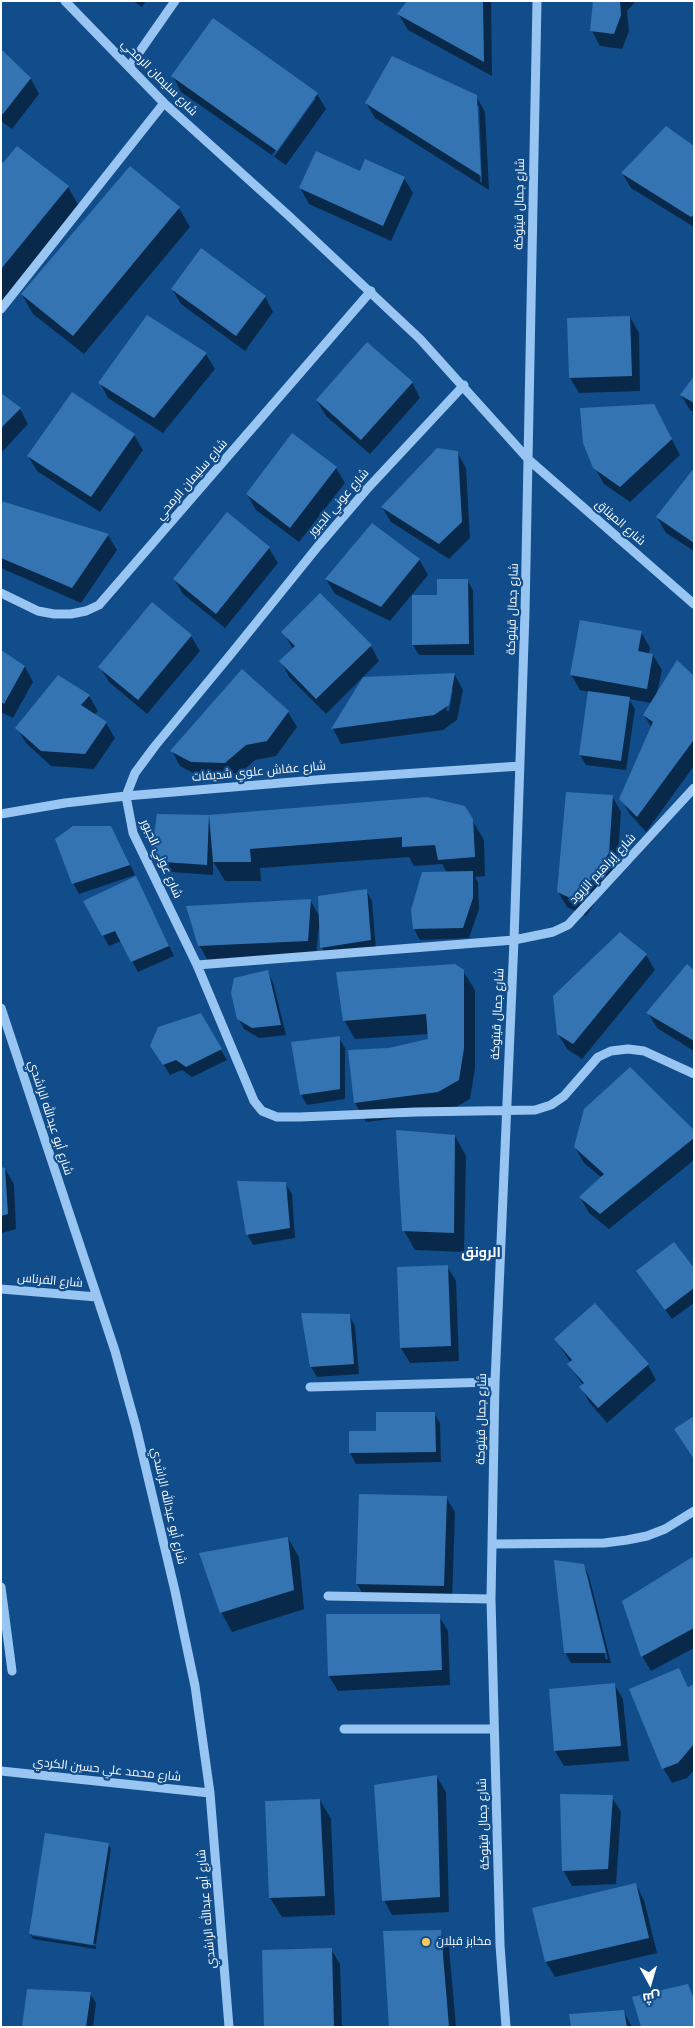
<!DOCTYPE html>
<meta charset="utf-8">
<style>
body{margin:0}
#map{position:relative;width:695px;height:2028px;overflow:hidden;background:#114d8b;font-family:"DM Sans",Cairo,sans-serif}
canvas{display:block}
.frame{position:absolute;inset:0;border:2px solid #fff;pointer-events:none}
.north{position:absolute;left:625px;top:1958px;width:50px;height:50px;-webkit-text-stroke:4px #114d8b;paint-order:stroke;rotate:174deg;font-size:14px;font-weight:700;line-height:20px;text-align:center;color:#fff}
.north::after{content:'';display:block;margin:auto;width:18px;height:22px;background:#fff;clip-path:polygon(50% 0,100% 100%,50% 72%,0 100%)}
</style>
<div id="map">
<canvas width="695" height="2028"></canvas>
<div class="frame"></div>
<div class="north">ش</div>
</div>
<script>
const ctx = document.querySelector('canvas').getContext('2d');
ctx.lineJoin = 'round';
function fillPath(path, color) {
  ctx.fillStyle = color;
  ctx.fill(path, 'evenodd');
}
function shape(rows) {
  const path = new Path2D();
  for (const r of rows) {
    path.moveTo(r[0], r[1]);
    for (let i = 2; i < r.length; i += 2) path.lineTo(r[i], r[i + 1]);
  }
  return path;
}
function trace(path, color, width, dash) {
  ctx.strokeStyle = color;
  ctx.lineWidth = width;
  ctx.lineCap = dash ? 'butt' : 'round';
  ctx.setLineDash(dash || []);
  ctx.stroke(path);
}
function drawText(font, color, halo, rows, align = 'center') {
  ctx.font = font + ' "DM Sans",Cairo,sans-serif';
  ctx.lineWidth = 4.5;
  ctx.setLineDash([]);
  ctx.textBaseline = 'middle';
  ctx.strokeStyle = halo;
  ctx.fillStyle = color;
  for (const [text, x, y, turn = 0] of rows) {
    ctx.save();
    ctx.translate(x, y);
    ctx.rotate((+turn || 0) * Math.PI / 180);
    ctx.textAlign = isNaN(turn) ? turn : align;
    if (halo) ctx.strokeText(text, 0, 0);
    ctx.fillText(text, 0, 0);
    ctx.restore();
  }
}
const shadow = shape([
 [133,1,146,1,142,7],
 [408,1,491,1,492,76,408,30,399,15],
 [594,1,636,1,627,11,629,31,622,49,600,46,592,31],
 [213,20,317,94,326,109,286,165,181,92,173,76],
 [313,98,316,98,274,157,272,155],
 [1,51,31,79,39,94,12,129,1,121],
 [476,96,485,112,489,190,375,118,366,103],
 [476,106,479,106,482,182,480,182],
 [694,148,694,227,631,188,622,173],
 [1,167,68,187,79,206,1,302],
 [361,173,404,178,413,193,391,241,309,204,300,188],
 [179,208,190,227,84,354,33,314,22,295],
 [172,289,265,296,273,312,245,351,181,304],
 [148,317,206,354,215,369,163,433,108,398,100,383],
 [630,317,639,333,640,391,579,393,570,378],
 [694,378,694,412,690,410,681,395],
 [412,382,420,398,370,454,326,416,317,401],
 [1,395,20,409,28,424,1,453],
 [654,405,680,455,630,502,604,484,595,468],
 [134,435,143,450,100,512,37,471,28,456],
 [457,452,466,468,470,538,449,559,391,522,382,507],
 [336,468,345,483,299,542,256,510,247,494],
 [694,470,694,551,666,533,657,517],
 [1,502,108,535,117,550,81,603,1,568],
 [269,548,278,563,225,628,183,594,174,579],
 [419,559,428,575,390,621,335,594,326,579],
 [467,580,473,590,474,655,419,655,413,645,413,596,438,596],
 [283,632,371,646,379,661,326,714,289,677,281,661,293,649],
 [641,632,650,648,649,654,653,655,662,670,657,693,694,677,694,766,646,832,630,814,621,799,652,728,644,715,651,703,629,699,635,709,626,770,586,765,580,755,589,692,580,690,571,675],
 [191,636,200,651,147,714,109,682,100,667],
 [1,652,25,667,33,682,13,718,1,712],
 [455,675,463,690,457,720,443,730,341,744,333,729,364,678],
 [451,689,453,689,449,711,446,711],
 [89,696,98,711,94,715,106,723,115,738,94,769,51,766,26,743,17,728],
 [288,712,297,727,276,756,255,760,234,778,201,777,180,766,172,751],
 [612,796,621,812,617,869,586,916,567,907,558,892],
 [426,798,472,820,484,840,485,876,475,877,478,882,479,909,469,938,420,940,414,929,412,910,447,873,442,864,414,866,409,857,260,868,261,881,225,881,213,861,213,875,171,872,160,860,154,849,209,816],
 [117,838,135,875,79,894,73,883],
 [136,878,174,956,138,972,121,941,109,946,84,902],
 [366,890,372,901,376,950,328,958,322,948],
 [310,900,320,917,316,956,208,961,199,945],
 [620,934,646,955,655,970,582,1059,567,1049,558,1034],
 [463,971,475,990,475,1068,470,1099,449,1111,366,1122,355,1103,389,1049,430,1040,429,1034,355,1039,344,1020],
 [267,972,273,982,286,1035,259,1038,244,1029,238,1018],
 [694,972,694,1051,657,1028,648,1013],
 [200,1015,227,1060,192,1077,182,1070,170,1075,158,1056],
 [339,1038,345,1048,345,1099,307,1105,301,1095,292,1043],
 [694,1131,694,1160,609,1229,589,1213,580,1197,602,1178,584,1163,575,1147],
 [455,1136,466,1156,464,1252,415,1250,404,1231],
 [1,1160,2,1169,5,1169,14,1184,16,1229,2,1233],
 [285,1183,292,1194,295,1238,253,1245,247,1234],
 [447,1266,456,1281,459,1361,410,1363,401,1348],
 [694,1270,694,1303,672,1319,637,1272],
 [349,1315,355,1326,359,1374,317,1377,311,1367],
 [555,1339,648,1365,656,1380,607,1423,589,1402,581,1387,583,1385,569,1365,571,1363],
 [434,1413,440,1423,441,1462,356,1464,350,1453,350,1432,377,1432],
 [446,1497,455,1512,452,1601,366,1599,357,1584],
 [288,1538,299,1557,304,1609,232,1632,221,1612],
 [694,1557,694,1648,651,1671,642,1656],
 [583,1565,589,1576,611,1663,571,1663,565,1652],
 [585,1574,587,1574,608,1659,606,1660],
 [327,1616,439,1616,448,1631,450,1685,338,1691,329,1676],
 [679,1670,689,1688,694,1686,694,1770,687,1778,672,1783,663,1768],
 [614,1684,623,1699,629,1761,564,1766,555,1751,550,1690],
 [437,1777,446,1792,449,1912,392,1915,384,1900],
 [612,1797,621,1812,616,1884,572,1886,563,1870],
 [320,1800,331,1819,335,1915,282,1917,270,1898],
 [46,1835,108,1844,111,1849,96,1944,32,1934,32,1936,96,1946,96,1949,33,1939,30,1934],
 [636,1885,644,1900,657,1953,555,1977,546,1962],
 [440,1931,449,1947,456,2027,390,2027],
 [331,1949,340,1964,342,2027,265,2027],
 [90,1993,96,2003,93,2027,23,2027],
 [624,2012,632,2027,572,2027]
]);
const building = shape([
 [407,1,483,1,484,62,397,14],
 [593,1,620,1,621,15,614,34,590,31],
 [213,18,318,93,277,151,171,76],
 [1,49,31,78,3,114,1,113],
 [392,56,477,95,481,176,365,103],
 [666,126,694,146,694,215,691,217,621,173],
 [17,146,69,186,1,269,1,165],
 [316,151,360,171,365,159,405,177,383,226,299,188],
 [130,166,180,207,73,336,21,294],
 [201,248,266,296,236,336,171,289],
 [147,315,207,353,154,418,98,383],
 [630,316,632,376,569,378,567,318],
 [367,342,413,382,361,440,316,400],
 [694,376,694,403,680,395],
 [72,392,135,434,91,497,27,456],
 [1,393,21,408,1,428],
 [654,404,672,439,620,487,593,468,583,443,580,408],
 [292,433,337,467,290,528,246,494],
 [437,448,458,451,462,522,439,544,381,507],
 [694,468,694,543,656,517],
 [1,501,109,534,72,588,1,558],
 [227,512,270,547,216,614,173,579],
 [372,523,420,559,381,607,325,579],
 [437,579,468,579,469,644,412,645,412,595,437,595],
 [320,593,372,645,316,699,279,661,295,646,281,632],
 [152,602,192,635,138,700,98,667],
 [580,620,642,631,638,651,653,654,647,689,570,675],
 [1,650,25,666,4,704,1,702],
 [677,660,694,676,694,742,693,741,637,817,619,799,653,722,643,715],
 [242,669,289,711,267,741,246,745,225,763,191,762,170,751],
 [455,673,449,705,434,715,331,729,363,677],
 [58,675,90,695,81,705,107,722,85,754,41,751,15,728],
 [588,691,630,697,621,761,579,755],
 [566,792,613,795,609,853,577,901,557,892],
 [427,797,465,806,473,819,475,857,438,860,435,845,402,847,402,837,250,849,251,862,213,862,209,815],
 [157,814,209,815,207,865,164,862,152,849],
 [73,826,111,826,130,865,72,884,55,839],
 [473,871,473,898,463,928,413,929,411,910,422,872],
 [136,876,169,946,131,962,115,931,102,936,83,901],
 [367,889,371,940,320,948,318,896],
 [311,899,308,941,198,946,186,906],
 [620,932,647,954,573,1044,557,1034,553,996],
 [455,964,464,970,464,1048,459,1080,438,1092,354,1103,348,1050,389,1048,428,1039,426,1014,343,1021,336,972],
 [687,964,694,970,694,1041,646,1013],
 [268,970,281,1025,252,1028,237,1019,231,993,234,978],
 [201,1013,222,1049,186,1067,176,1060,163,1065,150,1046,158,1027],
 [340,1036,340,1089,300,1095,291,1042],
 [630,1067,694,1130,694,1138,600,1214,579,1197,604,1174,574,1147,584,1109],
 [396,1130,455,1135,454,1233,402,1231],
 [1,1167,5,1168,8,1214,1,1216],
 [237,1181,286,1182,290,1228,246,1235],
 [674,1242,694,1268,694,1288,665,1310,636,1271],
 [448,1265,451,1346,400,1348,397,1267],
 [595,1303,649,1364,598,1408,579,1387,584,1383,567,1364,572,1360,554,1339],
 [301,1313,350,1314,354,1364,310,1367],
 [376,1412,435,1412,436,1452,349,1453,349,1431,376,1431],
 [694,1416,694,1459,674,1429],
 [359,1494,447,1496,444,1586,356,1584],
 [288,1537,294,1590,220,1613,199,1553],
 [694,1556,694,1628,641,1657,622,1601],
 [554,1560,584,1564,606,1653,564,1653],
 [326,1614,440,1614,442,1670,328,1676],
 [679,1668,688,1687,694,1684,694,1744,678,1763,662,1769,629,1689],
 [615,1683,621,1746,554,1751,549,1689],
 [437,1775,440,1897,382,1901,374,1785],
 [560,1794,613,1795,608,1869,562,1871],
 [320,1799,325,1896,269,1898,265,1801],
 [45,1833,109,1843,93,1945,29,1934],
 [636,1883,649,1938,545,1962,532,1908],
 [441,1930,449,2027,389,2027,383,1931],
 [332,1948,334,2027,264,2027,262,1950],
 [688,1984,694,1999,694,2027,641,2027,632,1997],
 [27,1989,91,1992,86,2027,22,2027],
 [624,2010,627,2027,571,2027,569,2014]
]);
const minor = shape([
 [65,1,164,103,289,216,420,339,529,460,694,604],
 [129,67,175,1],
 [1,309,164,103],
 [464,385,367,489,319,545,231,654,155,746,135,773,126,796,133,833,197,965,254,1101,262,1111,277,1117,300,1117,416,1112,535,1110,551,1105,564,1096,598,1057,611,1051,628,1049,644,1051,694,1074],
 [1,593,38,611,54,614,71,614,86,611,99,605,371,291],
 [1,814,65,803,126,796,328,779,520,766],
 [197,965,514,940,553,932,568,925,694,788],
 [1,1008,115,1351,136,1427,175,1591,195,1686,210,1793,229,2027],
 [1,1289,97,1297],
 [310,1387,495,1382],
 [492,1544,604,1543,627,1540,647,1536,665,1529,694,1511],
 [1,1587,12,1671],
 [328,1596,491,1599],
 [344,1729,494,1729],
 [1,1771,210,1793],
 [506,2027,500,1945,491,1599,495,1382,514,940,525,612,537,1]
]);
const markers = [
 [426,1942,5,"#ffc659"]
];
const streetNames = [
 ["شارع سليمان الرمحي",159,78,45],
 ["شارع جمال قيتوكة",520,204,-89],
 ["شارع سليمان الرمحي",192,480,-49],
 ["شارع عوني الجبور",339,503,-49],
 ["شارع الميثاق",620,523,41],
 ["شارع جمال قيتوكة",513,609,-88],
 ["شارع عفاش علوي شديفات",259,772,-5],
 ["شارع عوني الجبور",161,859,66],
 ["شارع إبراهيم الزيود",603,869,-47],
 ["شارع جمال قيتوكة",498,1014,-87],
 ["شارع أبو عبدالله الراشدي",50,1118,72],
 ["شارع الفرناس",50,1281,5],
 ["شارع جمال قيتوكة",482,1419,-89],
 ["شارع أبو عبدالله الراشدي",168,1506,77],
 ["شارع محمد علي حسين الكردي",107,1770,6],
 ["شارع جمال قيتوكة",484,1824,-92],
 ["شارع أبو عبدالله الراشدي",207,1909,-95]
];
const poiNames = [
 ["مخابز قبلان",436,1942]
];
const neighbourhoodNames = [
 ["الرونق",481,1253]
];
fillPath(shadow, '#0007');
fillPath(building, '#3574b3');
trace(minor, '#98c5f1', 9);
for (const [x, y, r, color] of markers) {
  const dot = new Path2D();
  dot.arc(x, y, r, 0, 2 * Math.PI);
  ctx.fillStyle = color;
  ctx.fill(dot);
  trace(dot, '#114d8b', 2);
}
drawText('12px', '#fff', '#114d8b', streetNames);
drawText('12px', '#fff', '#114d8b', poiNames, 'left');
drawText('bold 14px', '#fff', '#114d8b', neighbourhoodNames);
</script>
